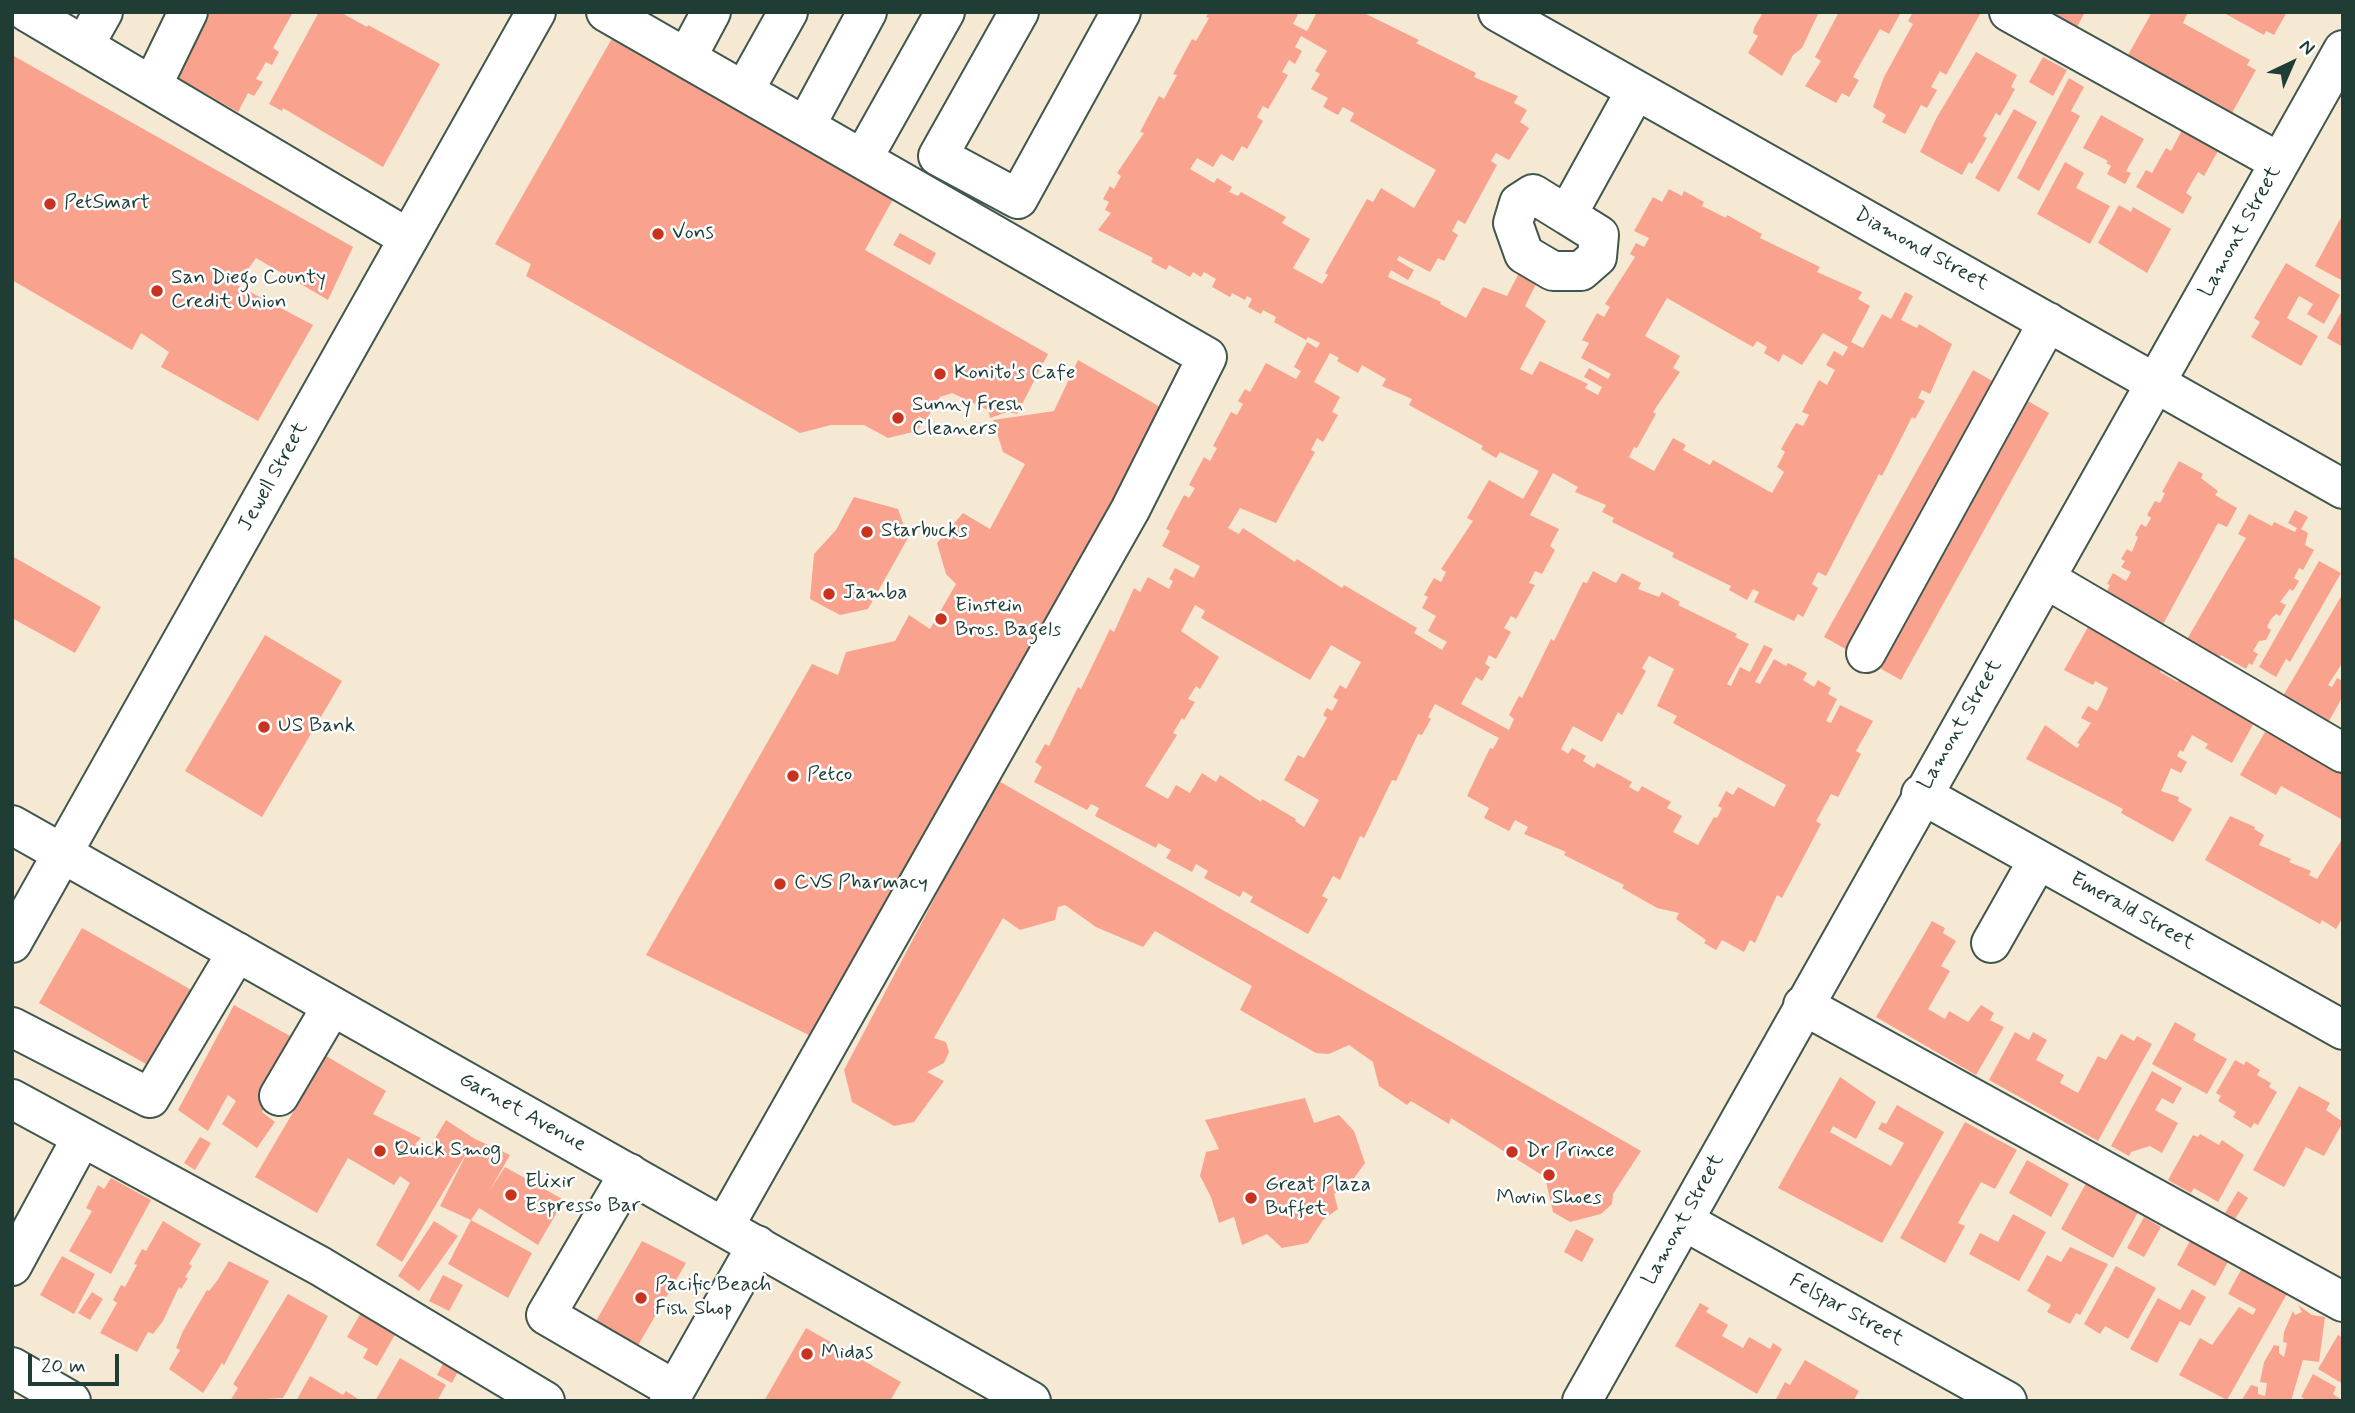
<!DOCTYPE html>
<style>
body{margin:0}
#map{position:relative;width:2355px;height:1413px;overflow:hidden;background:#f6e9d4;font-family:Mynerve,sans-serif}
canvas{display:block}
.frame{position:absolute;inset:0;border:14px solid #1f3d34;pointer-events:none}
.north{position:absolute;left:2257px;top:28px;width:70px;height:70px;-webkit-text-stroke:5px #fff;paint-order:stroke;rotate:44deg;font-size:19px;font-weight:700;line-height:28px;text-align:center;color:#1f3d34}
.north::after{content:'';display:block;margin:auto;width:24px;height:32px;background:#1f3d34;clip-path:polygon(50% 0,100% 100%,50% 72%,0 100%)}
.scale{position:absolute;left:28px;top:1354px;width:91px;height:32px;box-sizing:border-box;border:4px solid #1f3d34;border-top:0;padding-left:9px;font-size:21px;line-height:24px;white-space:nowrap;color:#1f3d34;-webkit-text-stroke:5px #fff;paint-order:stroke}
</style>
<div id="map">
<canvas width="2355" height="1413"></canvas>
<div class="frame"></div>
<div class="north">N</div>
<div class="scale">20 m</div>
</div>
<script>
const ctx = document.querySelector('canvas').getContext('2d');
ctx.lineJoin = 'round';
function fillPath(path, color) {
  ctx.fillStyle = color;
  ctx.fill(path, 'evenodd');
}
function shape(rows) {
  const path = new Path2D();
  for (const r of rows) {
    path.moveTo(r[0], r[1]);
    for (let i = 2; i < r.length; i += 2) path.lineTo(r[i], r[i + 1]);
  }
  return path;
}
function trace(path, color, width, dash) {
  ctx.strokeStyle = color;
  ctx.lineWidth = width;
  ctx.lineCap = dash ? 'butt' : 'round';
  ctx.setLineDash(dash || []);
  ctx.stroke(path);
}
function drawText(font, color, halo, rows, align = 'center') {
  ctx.font = font + ' Mynerve,sans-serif';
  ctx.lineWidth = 5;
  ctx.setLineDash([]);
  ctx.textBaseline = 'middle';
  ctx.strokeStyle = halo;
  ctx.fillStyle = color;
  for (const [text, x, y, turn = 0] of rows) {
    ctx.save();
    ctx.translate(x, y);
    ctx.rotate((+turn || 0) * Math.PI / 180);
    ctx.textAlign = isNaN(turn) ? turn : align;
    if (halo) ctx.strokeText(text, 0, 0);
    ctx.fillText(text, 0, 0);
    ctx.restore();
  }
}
const building = shape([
 [194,12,293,12,273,48,279,52,272,65,266,62,256,79,263,82,254,96,248,93,238,112,169,73],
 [319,12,340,12,367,27,368,25,440,64,383,167,283,108,282,111,269,104],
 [1209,12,1299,12,1293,24,1307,31,1317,12,1362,12,1419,40,1416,43,1476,73,1474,77,1518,96,1514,103,1527,110,1520,122,1529,128,1509,160,1496,153,1491,161,1497,165,1465,224,1458,220,1452,231,1458,235,1444,261,1438,258,1430,272,1399,256,1397,260,1414,270,1408,280,1391,270,1388,277,1441,302,1440,304,1466,318,1483,287,1507,296,1519,273,1537,282,1525,306,1546,321,1520,369,1532,375,1540,361,1588,384,1585,388,1598,395,1602,387,1584,377,1589,368,1608,379,1611,374,1581,358,1589,343,1582,340,1597,313,1604,317,1610,307,1605,304,1635,257,1630,254,1636,243,1644,247,1649,238,1634,231,1653,197,1662,202,1669,189,1682,196,1684,191,1704,202,1702,206,1726,218,1727,215,1762,234,1760,238,1820,267,1817,272,1862,292,1858,299,1870,306,1851,342,1863,348,1882,314,1891,319,1905,292,1913,296,1901,320,1917,328,1919,324,1952,344,1930,394,1922,390,1918,398,1925,401,1915,419,1912,417,1882,476,1879,474,1826,576,1818,572,1812,584,1818,588,1803,617,1798,614,1794,621,1754,602,1759,592,1753,589,1747,600,1729,590,1731,586,1672,557,1674,553,1612,522,1614,518,1602,512,1606,505,1575,492,1578,487,1553,473,1530,515,1559,529,1550,546,1555,550,1542,574,1535,571,1529,583,1535,585,1516,619,1511,616,1504,628,1511,632,1496,659,1489,655,1485,664,1490,667,1482,681,1476,677,1461,704,1509,730,1514,719,1509,715,1519,696,1522,698,1551,639,1554,641,1583,582,1587,583,1593,571,1616,583,1622,573,1641,583,1638,589,1659,597,1662,592,1680,602,1678,605,1737,634,1735,637,1749,644,1727,684,1731,686,1740,667,1750,672,1764,645,1773,649,1755,682,1760,684,1774,659,1786,666,1788,663,1807,673,1803,680,1814,687,1818,680,1831,688,1828,694,1837,699,1826,721,1831,723,1840,705,1873,721,1856,751,1861,754,1838,797,1831,794,1816,821,1821,824,1782,898,1777,895,1755,943,1750,940,1744,952,1722,940,1716,950,1704,943,1706,940,1676,919,1679,913,1657,908,1622,888,1624,885,1564,855,1566,852,1524,834,1528,827,1515,820,1509,831,1484,818,1489,808,1467,796,1490,748,1493,749,1499,738,1435,704,1428,717,1431,719,1422,735,1418,734,1396,781,1392,780,1364,838,1360,836,1340,880,1333,876,1322,896,1328,899,1308,934,1250,902,1253,897,1243,891,1240,897,1204,878,1208,871,1196,864,1192,872,1166,858,1171,850,1158,843,1156,848,1095,816,1099,808,1091,804,1087,810,1034,782,1042,767,1035,762,1045,744,1049,746,1078,687,1081,689,1110,629,1114,632,1134,588,1140,592,1148,577,1169,589,1173,581,1169,579,1175,568,1194,578,1200,566,1162,546,1170,531,1166,529,1184,495,1189,498,1195,488,1189,485,1204,457,1210,461,1217,448,1213,446,1231,412,1237,415,1243,404,1238,401,1245,389,1250,392,1266,363,1296,379,1301,371,1294,367,1307,342,1317,348,1320,343,1308,337,1306,340,1274,322,1276,317,1263,310,1261,314,1248,307,1252,299,1247,296,1245,300,1232,293,1230,297,1212,287,1216,279,1204,272,1201,277,1193,272,1190,277,1169,265,1166,270,1151,262,1153,258,1098,230,1111,213,1105,210,1109,202,1103,199,1110,186,1114,189,1121,176,1117,173,1144,133,1140,132,1159,96,1164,99,1177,75,1173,74,1192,39,1196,41,1209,18,1206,17],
 [1301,36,1327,51,1315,71,1320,74,1311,89,1328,98,1323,107,1338,115,1343,107,1354,113,1350,121,1436,170,1414,208,1381,188,1373,202,1367,199,1325,273,1328,275,1322,284,1293,268,1310,239,1282,223,1286,217,1241,192,1238,196,1229,192,1232,187,1217,178,1214,183,1190,169,1197,158,1213,167,1221,154,1233,161,1242,146,1247,149,1263,121,1257,117,1263,106,1268,109,1288,75,1282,72,1289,60,1295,64,1302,51,1295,47],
 [1667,298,1753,347,1757,341,1767,347,1764,353,1779,362,1783,354,1802,365,1823,333,1848,347,1843,356,1834,351,1826,365,1835,370,1827,385,1819,380,1802,412,1809,415,1803,426,1796,423,1781,449,1785,452,1777,467,1784,472,1772,493,1713,460,1710,465,1683,450,1686,445,1673,438,1654,471,1629,457,1634,447,1637,448,1656,414,1653,412,1680,372,1673,368,1680,356,1645,336],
 [1330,353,1339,358,1337,361,1358,373,1362,365,1386,379,1382,386,1412,399,1409,405,1483,446,1481,449,1496,458,1500,452,1539,471,1523,499,1489,480,1467,518,1473,521,1441,569,1446,572,1441,582,1434,578,1424,595,1428,597,1422,608,1436,616,1428,631,1447,642,1442,650,1414,633,1417,628,1344,585,1342,588,1297,559,1295,562,1243,528,1239,534,1228,528,1240,508,1276,523,1315,452,1311,450,1317,438,1323,442,1338,415,1332,412,1340,397,1314,382],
 [1195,605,1205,611,1201,618,1310,680,1331,645,1361,662,1346,689,1340,685,1333,697,1338,700,1332,711,1327,708,1323,715,1327,718,1304,758,1298,755,1284,780,1319,800,1304,827,1295,821,1296,819,1262,799,1261,802,1220,775,1216,782,1202,773,1190,793,1176,785,1168,799,1145,786,1177,735,1173,733,1182,718,1184,720,1195,702,1188,699,1196,686,1200,689,1219,657,1181,631],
 [1649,656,1674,669,1657,706,1677,716,1673,723,1786,785,1774,807,1738,787,1733,795,1726,791,1718,806,1722,808,1717,818,1714,817,1698,845,1673,832,1682,816,1667,808,1671,802,1642,786,1638,792,1629,787,1632,782,1597,763,1594,768,1583,761,1586,756,1572,748,1568,754,1561,749,1573,726,1602,742,1618,712,1622,715,1646,671,1642,668],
 [1763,12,1819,12,1802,48,1793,55,1782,76,1748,53,1758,36,1753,33,1754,28],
 [1839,12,1901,12,1889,34,1880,29,1853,77,1859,80,1849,97,1842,93,1836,103,1805,86,1821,61,1815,57],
 [1913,12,1980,14,1946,75,1940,71,1931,87,1937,90,1927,108,1921,105,1905,134,1882,122,1886,115,1873,107,1884,77,1913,24,1908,21],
 [2051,12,2085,12,2077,27],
 [2152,12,2188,12,2183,23,2250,60,2247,65,2256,70,2232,113,2128,55],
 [2222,12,2287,12,2274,35,2266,31,2264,35],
 [615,33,897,192,865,250,1048,354,1017,414,1008,412,990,418,988,410,952,393,940,397,926,420,918,416,921,425,917,431,888,438,864,425,831,425,800,433,526,276,531,264,495,244],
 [1976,52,2017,75,2011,87,2015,89,2000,116,1996,113,1983,136,1987,138,1972,164,1969,162,1962,175,1920,152,1937,117],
 [12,55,353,247,328,300,256,258,237,285,313,325,258,421,161,367,169,352,141,333,132,350,12,280],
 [2043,57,2067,70,2053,96,2029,82],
 [2069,78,2084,87,2071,111,2080,116,2039,191,2017,178],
 [2014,109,2037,122,1999,192,1975,178],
 [2101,115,2144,139,2126,171,2131,173,2125,184,2107,174,2111,166,2106,163,2108,161,2083,148],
 [2183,128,2218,151,2204,176,2198,172,2186,193,2192,197,2183,214,2136,187,2146,170,2152,173,2166,148,2171,151],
 [2065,162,2084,173,2076,188,2110,206,2090,244,2037,214],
 [2119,205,2131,212,2133,207,2171,229,2147,273,2098,243],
 [2343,214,2343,281,2315,266],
 [900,233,936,253,930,265,893,245],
 [2286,263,2340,295,2324,324,2307,314,2313,304,2299,296,2287,318,2318,336,2301,366,2251,337,2260,322,2254,318],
 [2343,309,2343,347,2327,338],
 [1078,360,1169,412,817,1039,646,955,812,664,838,675,846,652,895,641,909,615,930,629,956,584,946,574,937,543,963,513,990,529,1025,464,1003,452,993,420,1054,411],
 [1973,370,2049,413,1901,680,1824,637],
 [2179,461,2203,474,2201,478,2218,491,2215,495,2237,508,2227,527,2218,523,2161,628,2129,609,2131,605,2107,591,2110,585,2107,584,2113,573,2126,581,2131,572,2121,567,2125,561,2121,559,2127,549,2132,552,2138,537,2135,535,2141,524,2146,527,2151,518,2147,515,2155,501,2160,503,2165,493,2162,492],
 [854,497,898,509,908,538,868,609,840,615,810,599,814,554,836,530],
 [2295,510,2308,517,2301,529,2308,533,2305,545,2314,550,2303,570,2299,568,2294,578,2299,581,2293,591,2290,589,2280,602,2286,605,2280,616,2276,614,2271,619,2267,627,2271,630,2266,640,2259,641,2253,651,2258,654,2252,665,2249,663,2246,669,2221,655,2218,659,2186,641,2246,538,2238,534,2249,514,2272,526,2274,522,2295,532,2297,528,2288,523],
 [12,556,101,607,75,653,12,618],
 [2319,561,2341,573,2290,662,2286,659,2276,677,2259,667],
 [2343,593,2343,662,2328,685,2332,687,2337,678,2343,681,2343,696,2329,721,2283,696],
 [2088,627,2162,668,2160,672,2178,682,2180,679,2255,721,2232,763,2205,748,2208,744,2192,735,2183,752,2180,750,2177,756,2187,762,2181,773,2171,768,2161,791,2179,797,2178,801,2192,809,2173,842,2121,813,2123,809,2026,759,2045,725,2077,748,2080,744,2077,743,2091,723,2081,718,2088,706,2097,711,2101,704,2108,688,2095,681,2093,685,2064,670],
 [265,635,342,681,262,817,185,771],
 [2272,729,2343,769,2343,820,2281,786,2276,795,2240,775,2265,732,2269,734],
 [997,780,1641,1151,1613,1194,1612,1204,1601,1214,1570,1222,1553,1212,1545,1177,1451,1118,1449,1124,1411,1101,1407,1105,1379,1086,1373,1062,1349,1045,1329,1054,1316,1053,1240,1010,1252,986,1155,931,1143,947,1096,927,1065,905,1058,907,1055,920,1020,930,1003,918,934,1038,946,1042,949,1052,944,1063,927,1072,944,1081,914,1122,894,1126,852,1102,844,1070],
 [2230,816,2255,827,2254,829,2264,835,2259,845,2291,859,2289,862,2311,871,2309,875,2317,879,2341,841,2343,833,2343,917,2336,929,2322,920,2320,924,2205,860],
 [1932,921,1945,928,1943,933,1956,941,1941,966,1950,971,1928,1009,1945,1019,1949,1011,1968,1022,1981,1005,1994,1013,1990,1020,2004,1027,1976,1075,1876,1017],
 [82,928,195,992,153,1068,39,1003],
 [234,1005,301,1042,262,1112,275,1122,257,1148,222,1124,236,1101,228,1095,208,1131,178,1110],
 [2175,1022,2196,1034,2193,1040,2227,1059,2207,1094,2152,1064],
 [2015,1032,2029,1040,2033,1032,2047,1040,2036,1060,2064,1075,2060,1083,2078,1093,2098,1056,2106,1060,2121,1034,2134,1041,2137,1036,2152,1044,2098,1141,1989,1080],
 [326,1056,386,1091,373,1114,421,1138,415,1144,427,1152,446,1120,475,1139,510,1155,490,1190,505,1167,564,1200,538,1245,479,1208,471,1220,532,1253,508,1298,448,1264,471,1220,440,1206,470,1147,402,1262,376,1245,410,1183,400,1176,394,1185,348,1158,317,1213,255,1177],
 [2235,1060,2244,1065,2246,1061,2260,1070,2257,1075,2271,1083,2269,1087,2277,1092,2258,1125,2254,1123,2251,1128,2233,1117,2236,1112,2218,1101,2221,1096,2216,1093],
 [2152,1071,2182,1088,2173,1104,2162,1098,2155,1110,2178,1123,2162,1153,2150,1146,2131,1152,2129,1156,2111,1146],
 [1840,1077,1876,1102,1856,1139,1833,1126,1830,1132,1891,1166,1904,1143,1878,1129,1882,1122,1886,1124,1897,1105,1944,1132,1882,1243,1778,1188],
 [2299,1086,2330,1103,2326,1110,2343,1122,2324,1156,2306,1147,2284,1187,2253,1170],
 [1305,1098,1314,1123,1339,1115,1354,1131,1365,1163,1349,1185,1334,1194,1338,1209,1323,1220,1308,1243,1282,1248,1267,1234,1242,1245,1234,1217,1219,1223,1211,1197,1200,1176,1206,1152,1219,1149,1205,1120],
 [1965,1122,2017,1150,1995,1189,1981,1182,1958,1223,1965,1226,1945,1263,1900,1238],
 [2200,1134,2219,1145,2222,1140,2244,1155,2218,1202,2194,1188,2191,1193,2168,1180,2193,1135,2198,1137],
 [200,1137,211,1143,195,1170,184,1163],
 [2027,1160,2069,1184,2051,1217,2009,1193],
 [2090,1176,2142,1205,2113,1258,2061,1229],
 [111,1178,151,1200,111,1274,69,1251,92,1211,86,1208,98,1185,104,1189],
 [2238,1191,2248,1198,2235,1219,2225,1213],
 [2013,1214,2046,1232,2019,1281,1969,1254,1980,1233,1998,1242],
 [2144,1217,2161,1227,2144,1257,2127,1248],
 [163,1221,201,1244,189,1264,192,1266,185,1277,188,1278,181,1289,179,1287,163,1321,153,1334,148,1332,137,1352,100,1333,117,1303,113,1300,121,1285,125,1287,137,1265,134,1264,142,1249,146,1251],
 [434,1221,458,1236,419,1291,398,1276],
 [1576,1229,1594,1239,1582,1262,1564,1252],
 [2191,1239,2229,1260,2215,1286,2177,1265],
 [642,1241,686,1263,633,1354,592,1328],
 [2070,1247,2108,1264,2080,1315,2076,1313,2070,1324,2047,1312,2051,1305,2027,1291,2047,1255,2061,1262],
 [62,1256,95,1274,74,1314,40,1295],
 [229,1261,269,1281,224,1365,222,1363,203,1393,169,1369,180,1350,176,1348,183,1331,207,1290,209,1291,217,1281],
 [2116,1266,2156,1288,2128,1339,2105,1326,2100,1334,2084,1324],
 [2243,1266,2288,1292,2227,1400,2179,1375,2200,1338,2212,1345,2239,1307,2253,1315,2256,1309,2228,1294],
 [443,1275,463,1285,449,1311,429,1301],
 [2192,1289,2206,1297,2190,1326,2180,1321,2157,1363,2130,1349,2158,1298,2180,1310],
 [92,1292,103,1299,90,1320,78,1313],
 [288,1294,328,1316,312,1346,283,1398,230,1401,238,1388,233,1384],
 [1700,1303,1709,1308,1706,1312,1728,1325,1722,1336,1743,1348,1749,1337,1770,1349,1773,1343,1782,1349,1757,1394,1675,1346],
 [2298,1305,2312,1315,2325,1317,2319,1362,2303,1360,2291,1401,2241,1401,2251,1385,2258,1387,2258,1394,2265,1396,2267,1383,2260,1382,2264,1362,2274,1345,2279,1346,2279,1353,2284,1357,2287,1343,2283,1342,2284,1332,2293,1311,2295,1315,2302,1312],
 [362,1311,397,1331,377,1366,363,1358,368,1349,347,1337],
 [806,1328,901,1382,890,1401,764,1401],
 [2338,1335,2343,1338,2343,1384,2318,1369],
 [447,1356,462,1364,452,1383,437,1375],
 [400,1358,446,1385,437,1401,375,1401],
 [1805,1360,1859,1391,1853,1401,1775,1401,1785,1382,1790,1385],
 [2313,1374,2336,1387,2333,1394,2343,1401,2308,1401,2301,1397],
 [310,1376,343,1395,346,1391,361,1401,296,1401]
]);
const minor = shape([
 [27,12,408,238],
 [606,12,1207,357,1130,510,724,1227],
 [1019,12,938,156,1018,199,1121,12],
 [1498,12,2343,489],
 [2009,12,2279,162],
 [84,46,103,12],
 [687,57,711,12],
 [152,86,188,12],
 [745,89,788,12],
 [806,125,867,12],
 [863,158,945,12],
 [1567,215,1533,194,1519,203,1513,223,1524,254,1553,271,1581,271,1597,257,1599,235,1567,215,1636,90],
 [2046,579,2343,753],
 [1866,653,2048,322],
 [1921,794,2343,1030],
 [12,943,536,12],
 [1991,943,2038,860],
 [1803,1005,2343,1302],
 [12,1027,150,1098,237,952],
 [279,1096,332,1006],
 [12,1099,320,1266,545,1401],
 [629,1173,546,1315,675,1390],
 [1684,1221,2007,1401],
 [12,1266,82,1137],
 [12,1367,71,1401],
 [669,1401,757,1245],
 [1582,1401,2343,50]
]);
const major = shape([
 [12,825,1031,1401]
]);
const markers = [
 [50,204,7,"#c8321e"],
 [658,234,7,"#c8321e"],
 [157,291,7,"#c8321e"],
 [940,374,7,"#c8321e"],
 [898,418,7,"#c8321e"],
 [867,532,7,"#c8321e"],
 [829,594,7,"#c8321e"],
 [941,619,7,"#c8321e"],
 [264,727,7,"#c8321e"],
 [793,776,7,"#c8321e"],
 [780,884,7,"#c8321e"],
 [380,1151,7,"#c8321e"],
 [1512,1152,7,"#c8321e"],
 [1549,1175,7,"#c8321e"],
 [511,1195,7,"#c8321e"],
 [1251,1198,7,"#c8321e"],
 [641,1298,7,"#c8321e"],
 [807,1354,7,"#c8321e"]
];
const poiNames = [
 ["PetSmart",64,204],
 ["Vons",672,234],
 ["San Diego County",171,279],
 ["Credit Union",171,303],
 ["Konito's Cafe",954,374],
 ["Sunny Fresh",912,406],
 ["Cleaners",912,430],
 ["Starbucks",881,532],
 ["Jamba",843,594],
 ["Einstein",955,607],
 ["Bros. Bagels",955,631],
 ["US Bank",278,727],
 ["Petco",807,776],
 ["CVS Pharmacy",794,884],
 ["Quick Smog",394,1151],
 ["Dr Prince",1526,1152],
 ["Elixir",525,1183],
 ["Espresso Bar",525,1207],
 ["Great Plaza",1265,1186],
 ["Buffet",1265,1210],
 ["Movin Shoes",1549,1199,"center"],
 ["Pacific Beach",655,1286],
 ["Fish Shop",655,1310],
 ["Midas",821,1354]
];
const streetNames = [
 ["Lamont Street",2241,232,-61],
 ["Diamond Street",1921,250,29],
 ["Jewell Street",274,477,-61],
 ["Lamont Street",1961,725,-60],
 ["Emerald Street",2132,912,29],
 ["Garnet Avenue",522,1113,29],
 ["Lamont Street",1684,1220,-61],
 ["Felspar Street",1846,1311,29]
];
fillPath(building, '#f9a38f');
trace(minor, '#3f574c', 42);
trace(major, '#3f574c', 42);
trace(minor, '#fff', 38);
trace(major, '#fff', 38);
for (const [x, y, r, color] of markers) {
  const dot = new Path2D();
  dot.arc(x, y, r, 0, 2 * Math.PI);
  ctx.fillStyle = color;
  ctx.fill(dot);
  trace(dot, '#fff', 2.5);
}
drawText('21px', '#1f3d34', '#fff', poiNames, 'left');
drawText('21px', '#1f3d34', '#fff', streetNames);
</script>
